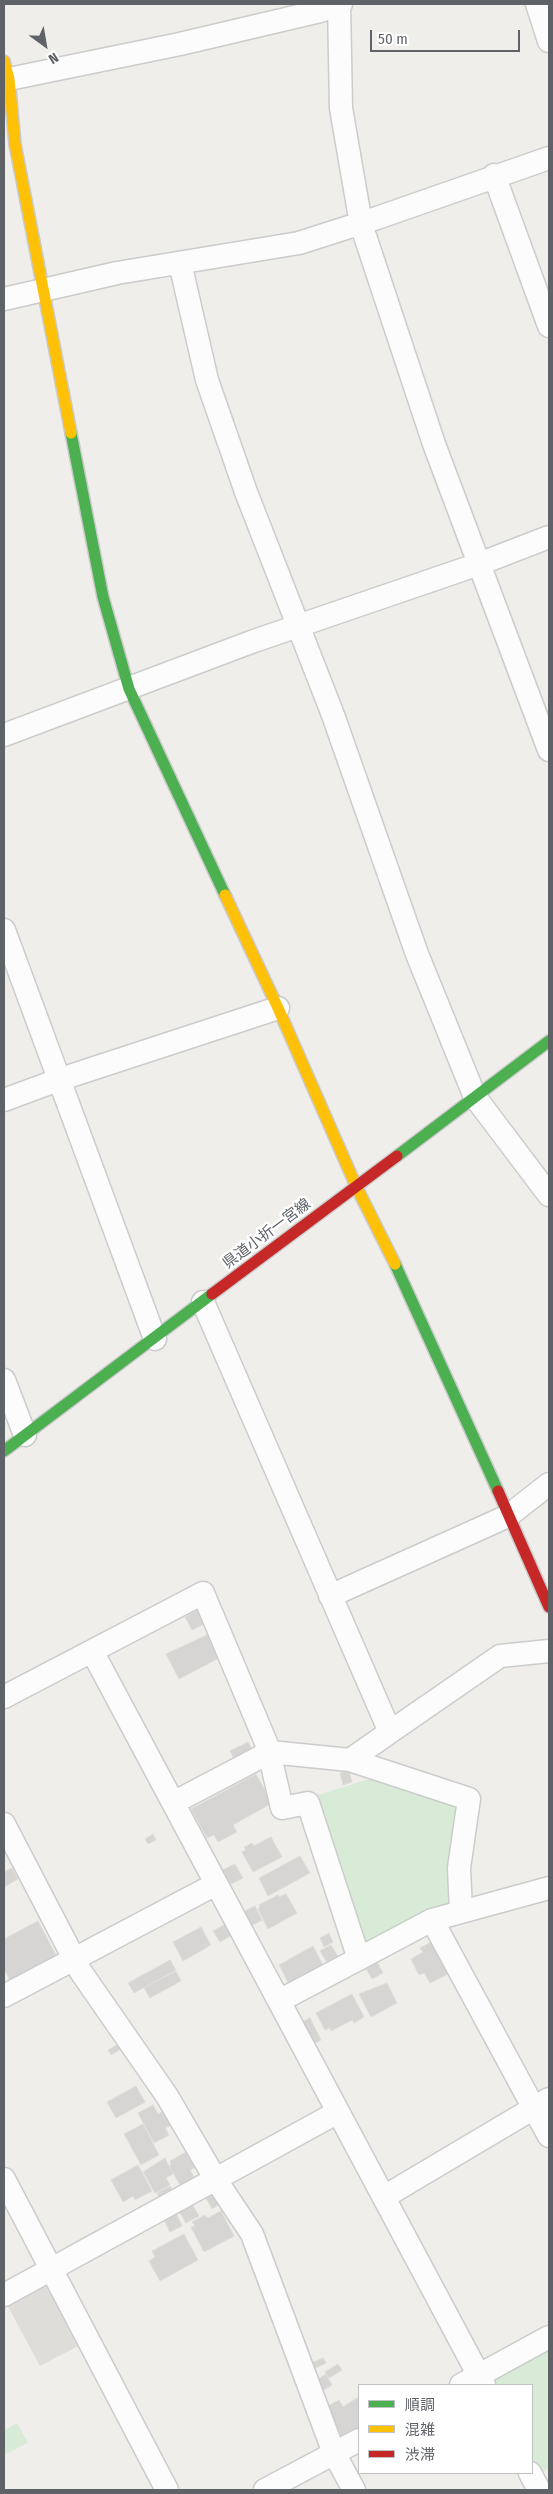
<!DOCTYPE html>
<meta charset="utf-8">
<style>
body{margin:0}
#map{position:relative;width:553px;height:2494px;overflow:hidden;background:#efeeea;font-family:"Fira Sans Condensed","Noto Sans JP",sans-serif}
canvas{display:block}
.frame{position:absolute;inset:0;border:5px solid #5f6368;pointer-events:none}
.legend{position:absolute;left:358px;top:2384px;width:175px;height:90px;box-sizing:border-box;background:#fff;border:1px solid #bfc1c3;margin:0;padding:6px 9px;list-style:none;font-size:15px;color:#5f6368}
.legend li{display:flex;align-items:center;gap:10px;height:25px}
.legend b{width:25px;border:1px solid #bfc1c3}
.north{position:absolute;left:20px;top:20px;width:50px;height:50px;-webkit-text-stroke:4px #fff;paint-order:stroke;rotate:148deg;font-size:14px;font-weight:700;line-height:20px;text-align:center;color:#5f6368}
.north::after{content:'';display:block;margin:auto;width:18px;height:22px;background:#5f6368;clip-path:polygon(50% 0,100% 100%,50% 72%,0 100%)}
.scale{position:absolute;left:370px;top:30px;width:150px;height:22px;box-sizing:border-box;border:2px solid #5f6368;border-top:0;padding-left:6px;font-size:15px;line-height:18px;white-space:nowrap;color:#5f6368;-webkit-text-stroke:4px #fff;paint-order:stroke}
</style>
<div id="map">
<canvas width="553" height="2494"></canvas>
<div class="frame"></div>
<ul class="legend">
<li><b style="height:6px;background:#4caf50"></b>順調</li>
<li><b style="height:6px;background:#ffc107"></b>混雑</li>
<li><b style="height:6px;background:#c62828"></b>渋滞</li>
</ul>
<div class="north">N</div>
<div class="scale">50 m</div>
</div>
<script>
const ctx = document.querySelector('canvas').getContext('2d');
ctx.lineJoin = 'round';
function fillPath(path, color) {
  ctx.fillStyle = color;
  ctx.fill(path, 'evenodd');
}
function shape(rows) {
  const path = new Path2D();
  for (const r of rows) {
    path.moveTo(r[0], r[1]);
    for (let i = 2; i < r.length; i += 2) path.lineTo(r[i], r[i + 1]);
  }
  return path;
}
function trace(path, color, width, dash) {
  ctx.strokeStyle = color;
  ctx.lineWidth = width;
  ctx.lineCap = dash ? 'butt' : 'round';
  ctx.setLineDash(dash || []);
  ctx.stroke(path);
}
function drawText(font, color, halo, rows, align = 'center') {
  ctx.font = font + ' "Fira Sans Condensed","Noto Sans JP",sans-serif';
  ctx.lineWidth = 5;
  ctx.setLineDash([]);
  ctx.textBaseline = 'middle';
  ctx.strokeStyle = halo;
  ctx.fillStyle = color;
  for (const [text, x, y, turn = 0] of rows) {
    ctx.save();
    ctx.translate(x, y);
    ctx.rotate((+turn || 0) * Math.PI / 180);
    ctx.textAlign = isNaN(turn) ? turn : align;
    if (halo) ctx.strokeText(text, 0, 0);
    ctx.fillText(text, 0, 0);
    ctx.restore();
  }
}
const industrial = shape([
 [42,2282,49,2285,80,2345,40,2366,5,2301]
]);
const green = shape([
 [373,1778,457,1804,454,1896,448,1906,360,1950,311,1797],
 [549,2346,549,2468,539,2474,532,2460,532,2385,492,2385,494,2376],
 [17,2423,28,2443,4,2455,4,2430]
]);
const building = shape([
 [201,1608,208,1622,192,1630,185,1617,201,1608],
 [207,1635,219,1658,179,1679,166,1654,207,1635],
 [248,1742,254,1753,236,1763,230,1751,248,1742],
 [349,1771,352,1782,343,1785,340,1773,349,1771],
 [256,1774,272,1803,233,1825,237,1832,218,1842,214,1835,207,1838,191,1809,256,1774],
 [153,1834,156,1840,148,1844,145,1839,153,1834],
 [271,1837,282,1857,253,1872,242,1852,246,1850,244,1847,252,1843,254,1846,271,1837],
 [300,1856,310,1873,268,1896,259,1878,300,1856],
 [235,1864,243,1878,229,1885,221,1871,235,1864],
 [12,1868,18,1879,4,1887,4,1872,12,1868],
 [286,1894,297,1913,268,1929,258,1909,260,1907,259,1905,278,1895,279,1897,286,1894],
 [255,1906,262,1920,249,1927,241,1913,255,1906],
 [38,1921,56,1955,10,1980,4,1969,4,1939,38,1921],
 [226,1924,232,1935,220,1942,213,1931,226,1924],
 [201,1927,211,1945,183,1961,173,1942,201,1927],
 [329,1933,333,1942,324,1947,320,1938,329,1933],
 [435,1940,450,1973,430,1983,424,1973,419,1975,411,1959,423,1952,420,1948,435,1940],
 [331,1945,339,1958,328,1964,320,1951,331,1945],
 [313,1946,324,1967,290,1986,279,1965,313,1946],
 [375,1958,383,1973,372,1979,364,1965,375,1958],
 [170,1960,176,1970,134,1993,128,1983,170,1960],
 [176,1971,181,1981,150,1998,144,1988,176,1971],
 [387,1983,397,2003,371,2017,359,1994,387,1983],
 [352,1994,364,2017,354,2023,352,2020,331,2031,330,2028,325,2030,316,2013,352,1994],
 [310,2018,321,2040,312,2045,300,2023,310,2018],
 [118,2044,121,2049,111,2055,108,2050,118,2044],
 [136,2086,145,2102,116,2118,107,2102,136,2086],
 [153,2105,158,2114,165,2110,173,2124,165,2128,169,2135,154,2143,138,2113,153,2105],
 [143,2124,159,2155,141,2165,124,2134,143,2124],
 [190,2150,198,2166,190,2170,194,2177,180,2185,169,2166,171,2165,170,2161,190,2150],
 [165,2158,173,2174,166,2178,170,2185,155,2193,143,2172,165,2158],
 [138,2165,152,2191,135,2200,133,2196,123,2202,111,2180,138,2165],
 [170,2186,175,2195,161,2201,157,2193,170,2186],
 [213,2195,218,2205,212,2209,206,2198,213,2195],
 [192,2204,199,2216,186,2223,179,2211,192,2204],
 [221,2211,234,2236,204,2252,191,2227,195,2226,192,2222,205,2215,208,2218,221,2211],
 [176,2213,182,2226,170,2232,164,2220,176,2213],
 [184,2234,198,2260,160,2281,149,2261,155,2257,152,2251,184,2234],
 [323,2358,326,2363,312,2370,309,2364,323,2358],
 [338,2364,342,2370,329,2378,325,2372,338,2364],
 [326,2374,332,2385,319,2393,313,2382,326,2374],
 [357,2398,359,2401,359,2430,343,2439,325,2408,339,2400,343,2407,357,2398]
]);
const street = shape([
 [339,4,341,108,361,224,434,444,549,750],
 [537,4,549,41],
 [9,79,180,44,320,11,341,4],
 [494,175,549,326],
 [180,263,207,380,246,492,333,715,417,954,475,1097,549,1195],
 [4,299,117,273,299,243,377,218,549,158],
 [4,735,254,641,479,564,549,537],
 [4,930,155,1339],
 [4,1100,58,1080,278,1008],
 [203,1302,390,1732,500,1656,549,1651],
 [4,1380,25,1435],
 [330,1596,508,1516,549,1484],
 [92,1651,484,2385],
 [4,1697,203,1593,270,1752,350,1760,469,1799,459,1868,461,1912],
 [269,1752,282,1808,308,1803,359,1959],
 [350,1760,390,1732],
 [173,1803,270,1752],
 [4,1824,81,1972,167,2096,216,2180,252,2234,334,2453,354,2490],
 [432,1920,549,2136],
 [4,1996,216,1884],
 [279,2001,432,1920,549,1888],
 [4,2179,167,2490],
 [384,2197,549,2099],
 [4,2295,338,2112],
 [461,2385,549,2337],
 [530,2473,539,2490],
 [265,2490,359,2440]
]);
const fast = shape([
 [71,433,103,597,129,689,225,895],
 [397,1156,549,1041],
 [395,1264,498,1491],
 [4,1451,212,1294]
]);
const slow = shape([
 [4,61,9,79,15,144,71,433],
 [225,895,278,1008,356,1186,395,1264]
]);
const jam = shape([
 [212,1294,397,1156],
 [498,1491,549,1607]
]);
const streetNames = [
 ["県道小折一宮線",267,1234,-37]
];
fillPath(industrial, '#dfddda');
fillPath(green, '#d8ebd6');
fillPath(building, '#d6d5d3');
trace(building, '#deddd9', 1);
trace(street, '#cbcccc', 25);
trace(fast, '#cacacb', 14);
trace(slow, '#cacacb', 14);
trace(jam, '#cacacb', 14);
trace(street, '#fdfcfc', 22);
trace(fast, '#4caf50', 11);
trace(slow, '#ffc107', 11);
trace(jam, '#c62828', 11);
drawText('15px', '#5f6368', '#fff', streetNames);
</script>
